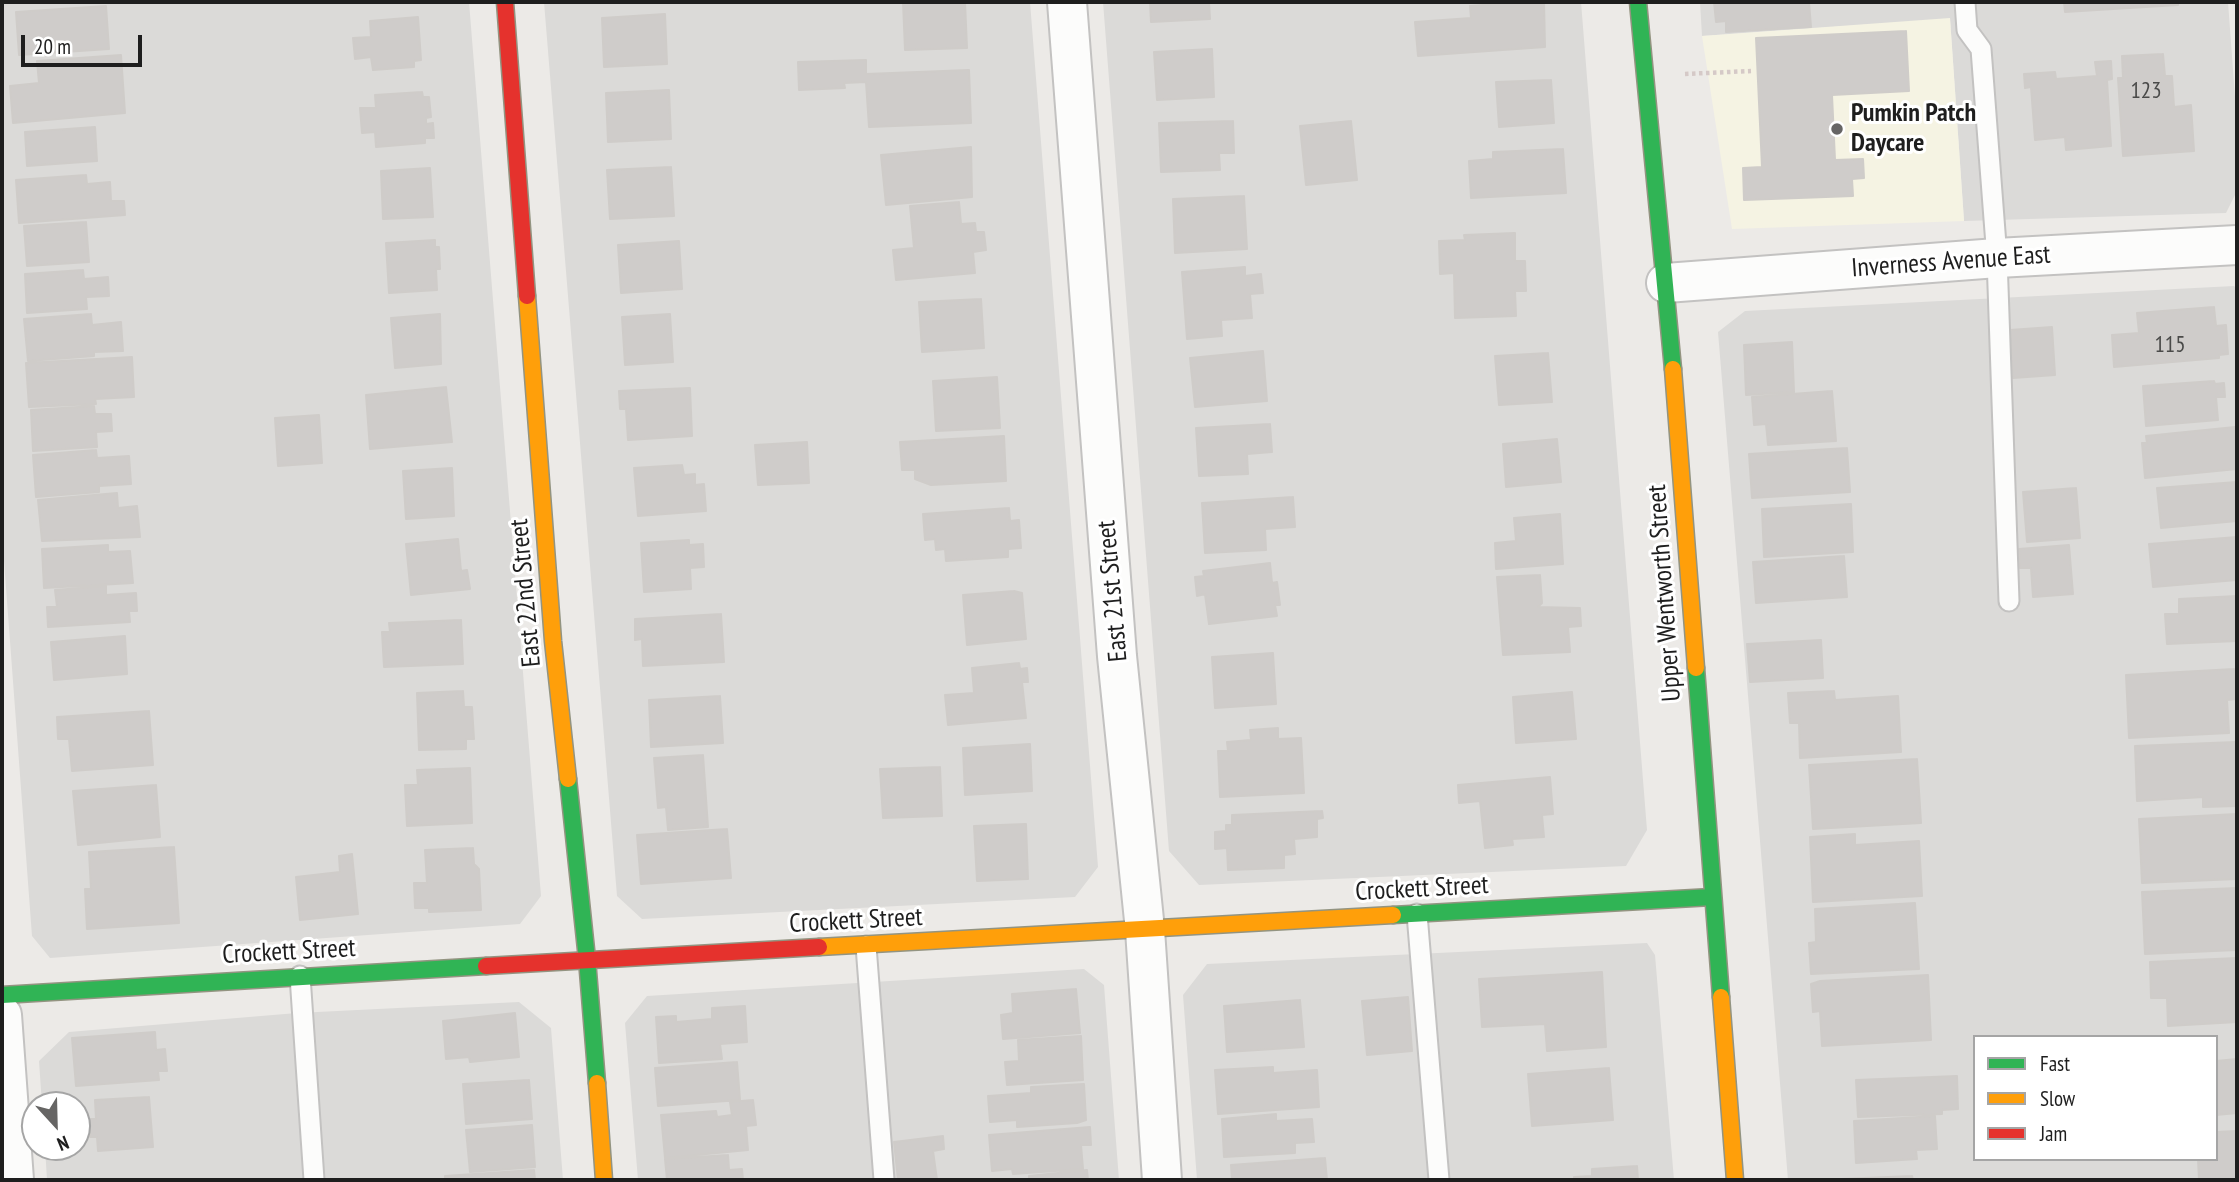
<!DOCTYPE html>
<style>
body{margin:0}
#map{position:relative;width:2239px;height:1182px;overflow:hidden;background:#eceae7;font-family:"PT Sans Narrow",sans-serif}
canvas{display:block}
.frame{position:absolute;inset:0;border:4px solid #1e1e1e;pointer-events:none}
.legend{position:absolute;left:1973px;top:1035px;width:245px;height:126px;box-sizing:border-box;background:#fff;border:2px solid #a5a5a5;margin:0;padding:9px 12px;list-style:none;font-size:21px;color:#1e1e1e}
.legend li{display:flex;align-items:center;gap:14px;height:35px}
.legend b{width:35px;border:2px solid #a5a5a5}
.north{position:absolute;left:21px;top:1091px;width:70px;height:70px;box-sizing:border-box;background:#fff;border:2px solid #a5a5a5;border-radius:50%;rotate:158deg;font-size:19px;font-weight:700;line-height:28px;text-align:center;color:#1e1e1e}
.north::after{content:'';display:block;margin:auto;width:24px;height:32px;background:#666564;clip-path:polygon(50% 0,100% 100%,50% 72%,0 100%)}
.scale{position:absolute;left:21px;top:35px;width:121px;height:32px;box-sizing:border-box;border:4px solid #1e1e1e;border-top:0;padding-left:9px;font-size:21px;line-height:24px;white-space:nowrap;color:#1e1e1e;-webkit-text-stroke:5px #fff;paint-order:stroke}
</style>
<div id="map">
<canvas width="2239" height="1182"></canvas>
<div class="frame"></div>
<ul class="legend">
<li><b style="height:9px;background:#30b455"></b>Fast</li>
<li><b style="height:9px;background:#ff9f0a"></b>Slow</li>
<li><b style="height:9px;background:#e5322d"></b>Jam</li>
</ul>
<div class="north">N</div>
<div class="scale">20 m</div>
</div>
<script>
const context = document.querySelector('canvas').getContext('2d');
context.lineJoin = 'round';
function fillPath(path, color) { context.fillStyle = color; context.fill(path, 'evenodd'); }
const toPath = rows => new Path2D(rows.map(r => 'M' + r).join(''));
function strokePath(path, color, width, dash) { context.strokeStyle = color; context.lineWidth = width; context.lineCap = dash ? 'butt' : 'round'; context.setLineDash(dash || []); context.stroke(path); }
function write(font, color, halo, rows, align = 'center') {
  context.font = font + ' "PT Sans Narrow",sans-serif'; context.lineWidth = 6; context.setLineDash([]); context.textBaseline = 'middle'; context.strokeStyle = halo; context.fillStyle = color; for (const [text, x, y, turn = 0] of rows) {
    context.save(); context.translate(x, y); context.rotate((+turn || 0) * Math.PI / 180); context.textAlign = isNaN(turn) ? turn : align; if (halo) context.strokeText(text, 0, 0); context.fillText(text, 0, 0); context.restore();
  }
}
const residential = toPath([
 [2,2,469,2,541,896,520,924,50,958,32,936,2,534],
 [544,2,1030,2,1098,867,1075,897,642,919,617,896],
 [1103,2,1581,2,1647,830,1626,866,1199,885,1169,851],
 [1700,2,2228,2,2237,124,2237,191,2226,213,1964,221,1950,19,1702,36],
 [2234,286,2237,289,2237,1180,1788,1180,1718,332,1745,311],
 [1975,1037,2216,1037,2216,1159,1975,1159],
 [1647,943,1655,955,1674,1180,1197,1180,1183,995,1207,964],
 [1084,969,1104,985,1119,1180,638,1180,625,1023,647,996],
 [519,1002,551,1028,563,1180,47,1180,45,1147,77,1147,77,1105,42,1105,39,1061,69,1032,297,1013]
]);
const education = toPath([
 [1950,18,1964,221,1732,229,1702,36]
]);
const building = toPath([
 [903,2,965,2,967,48,905,50,903,2],
 [1150,2,1209,2,1210,19,1151,22,1150,2],
 [1520,2,1544,2,1545,47,1418,56,1415,22,1471,18,1470,6,1520,2],
 [1714,2,1809,2,1811,27,1726,32,1726,21,1716,22,1714,2],
 [2064,2,2178,2,2178,5,2065,12,2064,2],
 [106,6,109,49,19,55,16,12,106,6],
 [665,14,667,64,604,67,602,18,665,14],
 [418,17,421,60,414,61,414,67,373,70,371,57,355,59,353,38,371,37,370,21,418,17],
 [1906,31,1909,91,1832,95,1835,160,1863,159,1864,178,1852,179,1853,196,1744,200,1743,168,1762,167,1756,38,1906,31],
 [1212,49,1214,97,1157,100,1154,52,1212,49],
 [2163,54,2165,76,2172,76,2174,107,2191,105,2194,151,2123,156,2118,78,2123,78,2122,56,2163,54],
 [121,55,125,113,13,123,10,86,39,83,37,61,121,55],
 [866,60,866,74,969,70,971,123,869,127,866,82,844,83,845,88,799,90,798,62,866,60],
 [2111,61,2112,79,2107,80,2111,146,2066,150,2065,137,2035,140,2031,87,2025,88,2024,74,2055,72,2056,79,2097,76,2095,62,2111,61],
 [1551,80,1554,123,1499,127,1496,82,1551,80],
 [669,90,671,139,608,142,606,93,669,90],
 [422,92,423,97,429,97,431,117,426,118,426,124,433,123,434,138,425,138,425,143,376,147,375,132,362,133,360,108,376,108,375,95,422,92],
 [1233,121,1234,153,1219,153,1220,170,1161,172,1159,123,1233,121],
 [1351,121,1357,180,1306,185,1300,126,1351,121],
 [95,127,97,161,27,166,25,132,95,127],
 [971,147,972,197,886,205,881,155,971,147],
 [1563,149,1566,193,1471,198,1469,161,1493,159,1493,152,1563,149],
 [671,167,674,216,610,219,607,170,671,167],
 [430,168,433,217,383,219,381,171,430,168],
 [86,175,87,184,110,182,111,201,124,201,125,215,19,223,16,180,86,175],
 [1244,196,1247,249,1175,253,1173,199,1244,196],
 [959,202,961,224,975,223,976,232,984,232,986,250,973,252,975,273,896,280,893,250,914,248,910,206,959,202],
 [86,222,89,262,27,266,24,226,86,222],
 [1515,233,1515,261,1525,261,1526,291,1515,291,1516,316,1455,318,1454,273,1440,274,1439,241,1465,240,1464,235,1515,233],
 [435,240,435,247,439,247,440,269,436,269,437,290,389,293,386,243,435,240],
 [679,241,682,289,621,293,618,245,679,241],
 [1245,267,1245,276,1261,274,1263,293,1250,294,1252,318,1221,320,1222,336,1187,339,1182,272,1245,267],
 [83,270,84,279,108,277,109,296,86,297,87,309,27,313,25,274,83,270],
 [981,299,984,348,922,352,919,302,981,299],
 [2214,307,2216,326,2226,325,2228,354,2219,355,2219,358,2114,367,2112,335,2139,333,2137,313,2214,307],
 [91,314,92,325,121,322,123,351,94,352,94,356,28,361,24,319,91,314],
 [440,314,441,364,395,368,391,318,440,314],
 [670,314,673,362,625,365,622,317,670,314],
 [2052,327,2055,375,2013,378,2010,330,2052,327],
 [1792,342,1794,392,1746,395,1744,345,1792,342],
 [1263,351,1267,401,1195,407,1190,358,1263,351],
 [1548,353,1552,402,1499,405,1495,356,1548,353],
 [132,357,134,397,95,399,96,404,29,407,26,363,132,357],
 [997,377,1000,428,936,431,933,381,997,377],
 [2214,381,2215,384,2224,383,2225,397,2216,397,2218,420,2146,426,2143,386,2214,381],
 [446,387,452,442,370,449,366,395,446,387],
 [690,388,692,436,628,440,626,409,620,409,619,391,690,388],
 [1832,391,1836,441,1768,445,1766,424,1754,425,1752,397,1832,391],
 [94,406,95,414,111,414,112,431,96,432,97,447,33,451,31,410,94,406],
 [319,415,322,463,278,466,275,418,319,415],
 [1270,424,1272,452,1247,454,1248,474,1199,476,1196,428,1270,424],
 [2235,427,2237,469,2145,478,2142,443,2147,443,2146,436,2235,427],
 [1004,436,1006,481,931,485,915,479,915,470,902,470,900,442,1004,436],
 [1557,439,1561,482,1506,487,1503,444,1557,439],
 [807,442,809,483,758,485,755,445,807,442],
 [1847,448,1850,492,1752,498,1749,454,1847,448],
 [96,450,97,458,129,456,131,484,99,486,99,492,36,497,33,455,96,450],
 [682,465,684,475,695,474,695,485,704,484,706,511,638,516,634,468,682,465],
 [452,468,454,516,406,519,403,471,452,468],
 [2237,482,2237,521,2161,528,2157,488,2237,482],
 [2076,488,2080,538,2027,542,2023,492,2076,488],
 [117,493,118,508,137,506,140,537,42,541,38,500,117,493],
 [1293,497,1295,527,1265,529,1266,550,1205,553,1202,503,1293,497],
 [1851,504,1853,552,1764,557,1762,509,1851,504],
 [1009,508,1010,521,1019,520,1021,548,1008,549,1008,557,946,561,945,549,936,550,935,539,925,540,923,514,1009,508],
 [1560,514,1563,564,1496,569,1495,543,1516,541,1514,518,1560,514],
 [2237,537,2237,580,2153,587,2149,544,2237,537],
 [458,539,461,571,467,570,470,589,411,595,406,544,458,539],
 [689,540,689,545,703,544,704,567,690,568,691,589,644,592,641,543,689,540],
 [108,545,108,552,130,551,133,583,44,588,42,549,108,545],
 [2069,545,2073,594,2033,597,2031,568,2020,568,2019,549,2069,545],
 [1844,556,1847,597,1756,603,1753,562,1844,556],
 [1270,563,1272,583,1277,582,1280,605,1275,605,1277,616,1209,624,1205,594,1197,596,1195,577,1204,576,1203,571,1270,563],
 [1540,575,1542,603,1538,607,1580,608,1581,626,1568,627,1570,652,1503,655,1497,577,1540,575],
 [106,586,106,595,136,593,137,611,129,611,130,622,48,627,47,607,57,607,55,590,106,586],
 [1014,591,1022,593,1026,639,967,645,963,595,1014,591],
 [2237,596,2237,641,2167,644,2165,614,2179,614,2179,599,2237,596],
 [721,614,724,662,643,666,642,639,635,640,635,619,721,614],
 [461,620,463,664,384,667,382,632,390,632,389,623,461,620],
 [125,636,127,674,54,680,51,642,125,636],
 [1821,640,1823,678,1750,682,1747,644,1821,640],
 [1273,653,1276,704,1215,708,1212,657,1273,653],
 [1019,663,1020,669,1027,668,1028,682,1022,682,1026,718,948,725,945,695,974,693,972,668,1019,663],
 [2234,669,2236,699,2227,700,2229,733,2129,738,2126,675,2234,669],
 [463,691,464,707,472,707,474,739,466,739,466,749,419,750,417,693,463,691],
 [1834,691,1835,700,1898,696,1901,752,1800,758,1799,723,1790,723,1788,693,1834,691],
 [1572,692,1576,739,1516,743,1513,697,1572,692],
 [720,696,723,743,651,747,649,700,720,696],
 [149,711,153,765,72,771,69,739,58,739,57,717,149,711],
 [1278,728,1278,739,1301,738,1304,793,1220,797,1218,751,1228,751,1227,742,1251,740,1250,730,1278,728],
 [2236,742,2237,806,2203,807,2203,797,2137,801,2135,746,2236,742],
 [1030,744,1032,791,965,795,963,748,1030,744],
 [703,755,708,827,668,830,666,807,658,808,654,758,703,755],
 [1917,759,1921,823,1813,829,1809,765,1917,759],
 [940,767,942,816,883,818,880,769,940,767],
 [470,768,472,823,407,826,405,785,418,785,417,770,470,768],
 [1550,777,1553,814,1542,815,1544,837,1512,839,1513,845,1485,848,1480,801,1459,803,1458,785,1550,777],
 [156,785,160,837,78,845,73,791,156,785],
 [1322,811,1323,818,1317,819,1317,837,1294,839,1295,854,1284,855,1284,868,1228,870,1227,848,1215,849,1215,832,1226,831,1226,825,1232,825,1232,815,1322,811],
 [2237,814,2237,879,2142,883,2139,819,2237,814],
 [1026,824,1028,879,977,881,974,826,1026,824],
 [727,829,731,878,641,884,637,835,727,829],
 [1855,834,1855,845,1919,841,1922,896,1813,902,1810,837,1855,834],
 [174,847,179,923,87,929,85,889,91,889,89,852,174,847],
 [473,848,474,864,479,869,481,910,429,912,429,908,415,908,414,883,427,883,425,850,473,848],
 [352,854,358,914,300,920,296,877,340,872,339,856,352,854],
 [2237,888,2237,950,2145,954,2142,892,2237,888],
 [1915,903,1919,969,1811,974,1809,943,1816,942,1815,909,1915,903],
 [2237,958,2237,1022,2168,1026,2167,998,2151,998,2150,962,2237,958],
 [1602,972,1606,1047,1547,1051,1545,1024,1482,1027,1479,979,1602,972],
 [1928,975,1931,1040,1822,1046,1820,1011,1813,1012,1811,984,1820,981,1928,975],
 [1076,989,1080,1033,1003,1039,1001,1015,1013,1013,1012,994,1076,989],
 [1408,997,1412,1051,1367,1055,1362,1001,1408,997],
 [1300,1000,1304,1047,1227,1052,1224,1006,1300,1000],
 [745,1006,747,1042,720,1044,722,1059,659,1063,656,1017,676,1016,676,1022,712,1019,712,1008,745,1006],
 [515,1013,519,1057,470,1062,469,1057,446,1059,443,1021,515,1013],
 [155,1032,156,1050,165,1049,167,1071,158,1071,159,1080,76,1086,72,1038,155,1032],
 [1081,1036,1083,1080,1007,1085,1005,1062,1019,1061,1018,1040,1081,1036],
 [2237,1059,2237,1113,2216,1115,2216,1061,2237,1059],
 [737,1062,740,1100,658,1106,655,1068,737,1062],
 [1273,1067,1273,1073,1317,1070,1319,1107,1218,1114,1215,1070,1273,1067],
 [1609,1068,1613,1120,1532,1126,1528,1074,1609,1068],
 [1957,1076,1958,1109,1942,1110,1942,1114,1858,1117,1856,1080,1957,1076],
 [529,1080,532,1119,466,1124,463,1084,529,1080],
 [1084,1084,1086,1120,1077,1123,1017,1127,1017,1120,990,1122,988,1096,1031,1093,1031,1087,1084,1084],
 [149,1097,153,1147,98,1151,97,1137,90,1137,89,1119,96,1119,95,1100,149,1097],
 [753,1100,756,1125,746,1126,748,1150,665,1158,661,1115,716,1111,717,1117,732,1115,730,1102,753,1100],
 [1276,1114,1276,1121,1312,1119,1314,1142,1295,1143,1295,1153,1224,1157,1222,1119,1276,1114],
 [1935,1116,1937,1149,1916,1150,1917,1159,1856,1163,1854,1121,1935,1116],
 [532,1125,535,1167,470,1172,466,1130,532,1125],
 [1090,1127,1091,1145,1081,1145,1083,1169,1013,1174,1012,1169,992,1171,989,1135,1090,1127],
 [2237,1131,2237,1180,2199,1180,2198,1159,2216,1159,2216,1132,2237,1131],
 [943,1136,944,1149,933,1151,937,1180,898,1180,894,1142,943,1136],
 [728,1155,729,1170,742,1169,743,1180,667,1180,665,1159,728,1155],
 [1325,1158,1327,1180,1232,1180,1231,1165,1325,1158],
 [1637,1166,1638,1180,1574,1180,1574,1177,1592,1176,1592,1169,1637,1166],
 [534,1170,535,1180,445,1180,445,1176,534,1170],
 [1087,1170,1088,1180,1029,1180,1029,1176,1087,1170],
 [1912,1176,1913,1180,1841,1180,1841,1179,1912,1176]
]);
const path = toPath([
 [1685,74,1751,71]
]);
const lane = toPath([
 [1965,2,1967,30,1981,49,1997,258,2009,601],
 [1417,914,1439,1180],
 [866,946,884,1180],
 [300,976,314,1180]
]);
const street = toPath([
 [1067,2,1117,656,1145,930,1162,1180],
 [1666,283,1997,258,2237,245],
 [2,1015,14,1180]
]);
const fast = toPath([
 [1638,2,1673,369],
 [1696,668,1721,997],
 [568,779,587,959,597,1083],
 [1393,915,1712,897],
 [2,995,486,966]
]);
const slow = toPath([
 [527,296,553,641,568,779],
 [1673,369,1696,668],
 [819,947,1393,915],
 [1721,997,1735,1180],
 [597,1083,604,1180]
]);
const jam = toPath([
 [505,2,527,296],
 [486,966,819,947]
]);
const markers = [
 [1837,129,7,"#666564"]
];
const numberNames = [
 ["123",2146,91],
 ["115",2170,345]
];
const poiNames = [
 ["Pumkin Patch",1851,114],
 ["Daycare",1851,144]
];
const streetNames = [
 ["Inverness Avenue East",1951,262,-4],
 ["East 21st Street",1113,591,-95],
 ["East 22nd Street",526,593,-95],
 ["Upper Wentworth Street",1665,593,-94],
 ["Crockett Street",1422,889,-3],
 ["Crockett Street",856,921,-3],
 ["Crockett Street",289,952,-3]
];
fillPath(residential, '#dbdad8');
fillPath(education, '#f5f3e3');
fillPath(building, '#cfccca');
strokePath(building, '#cfccc9', 2);
strokePath(lane, '#c3c2c1', 23);
strokePath(street, '#c3c2c1', 42);
strokePath(fast, '#939481', 19);
strokePath(slow, '#939481', 19);
strokePath(jam, '#939481', 19);
strokePath(path, '#d5c9c7', 4.5, [3.5, 3.5]);
strokePath(lane, '#fcfcfb', 19);
strokePath(street, '#fcfcfb', 38);
strokePath(fast, '#30b455', 16);
strokePath(slow, '#ff9f0a', 16);
strokePath(jam, '#e5322d', 16);
for (const [x, y, r, color] of markers) { const dot = new Path2D(); dot.arc(x, y, r, 0, 2 * Math.PI); context.fillStyle = color; context.fill(dot); strokePath(dot, '#fff', 2.5); }
write('23px', '#4a4a49', null, numberNames);
write('bold 26px', '#1e1e1e', '#fff', poiNames, 'left');
write('26px', '#1e1e1e', '#fff', streetNames);
</script>
